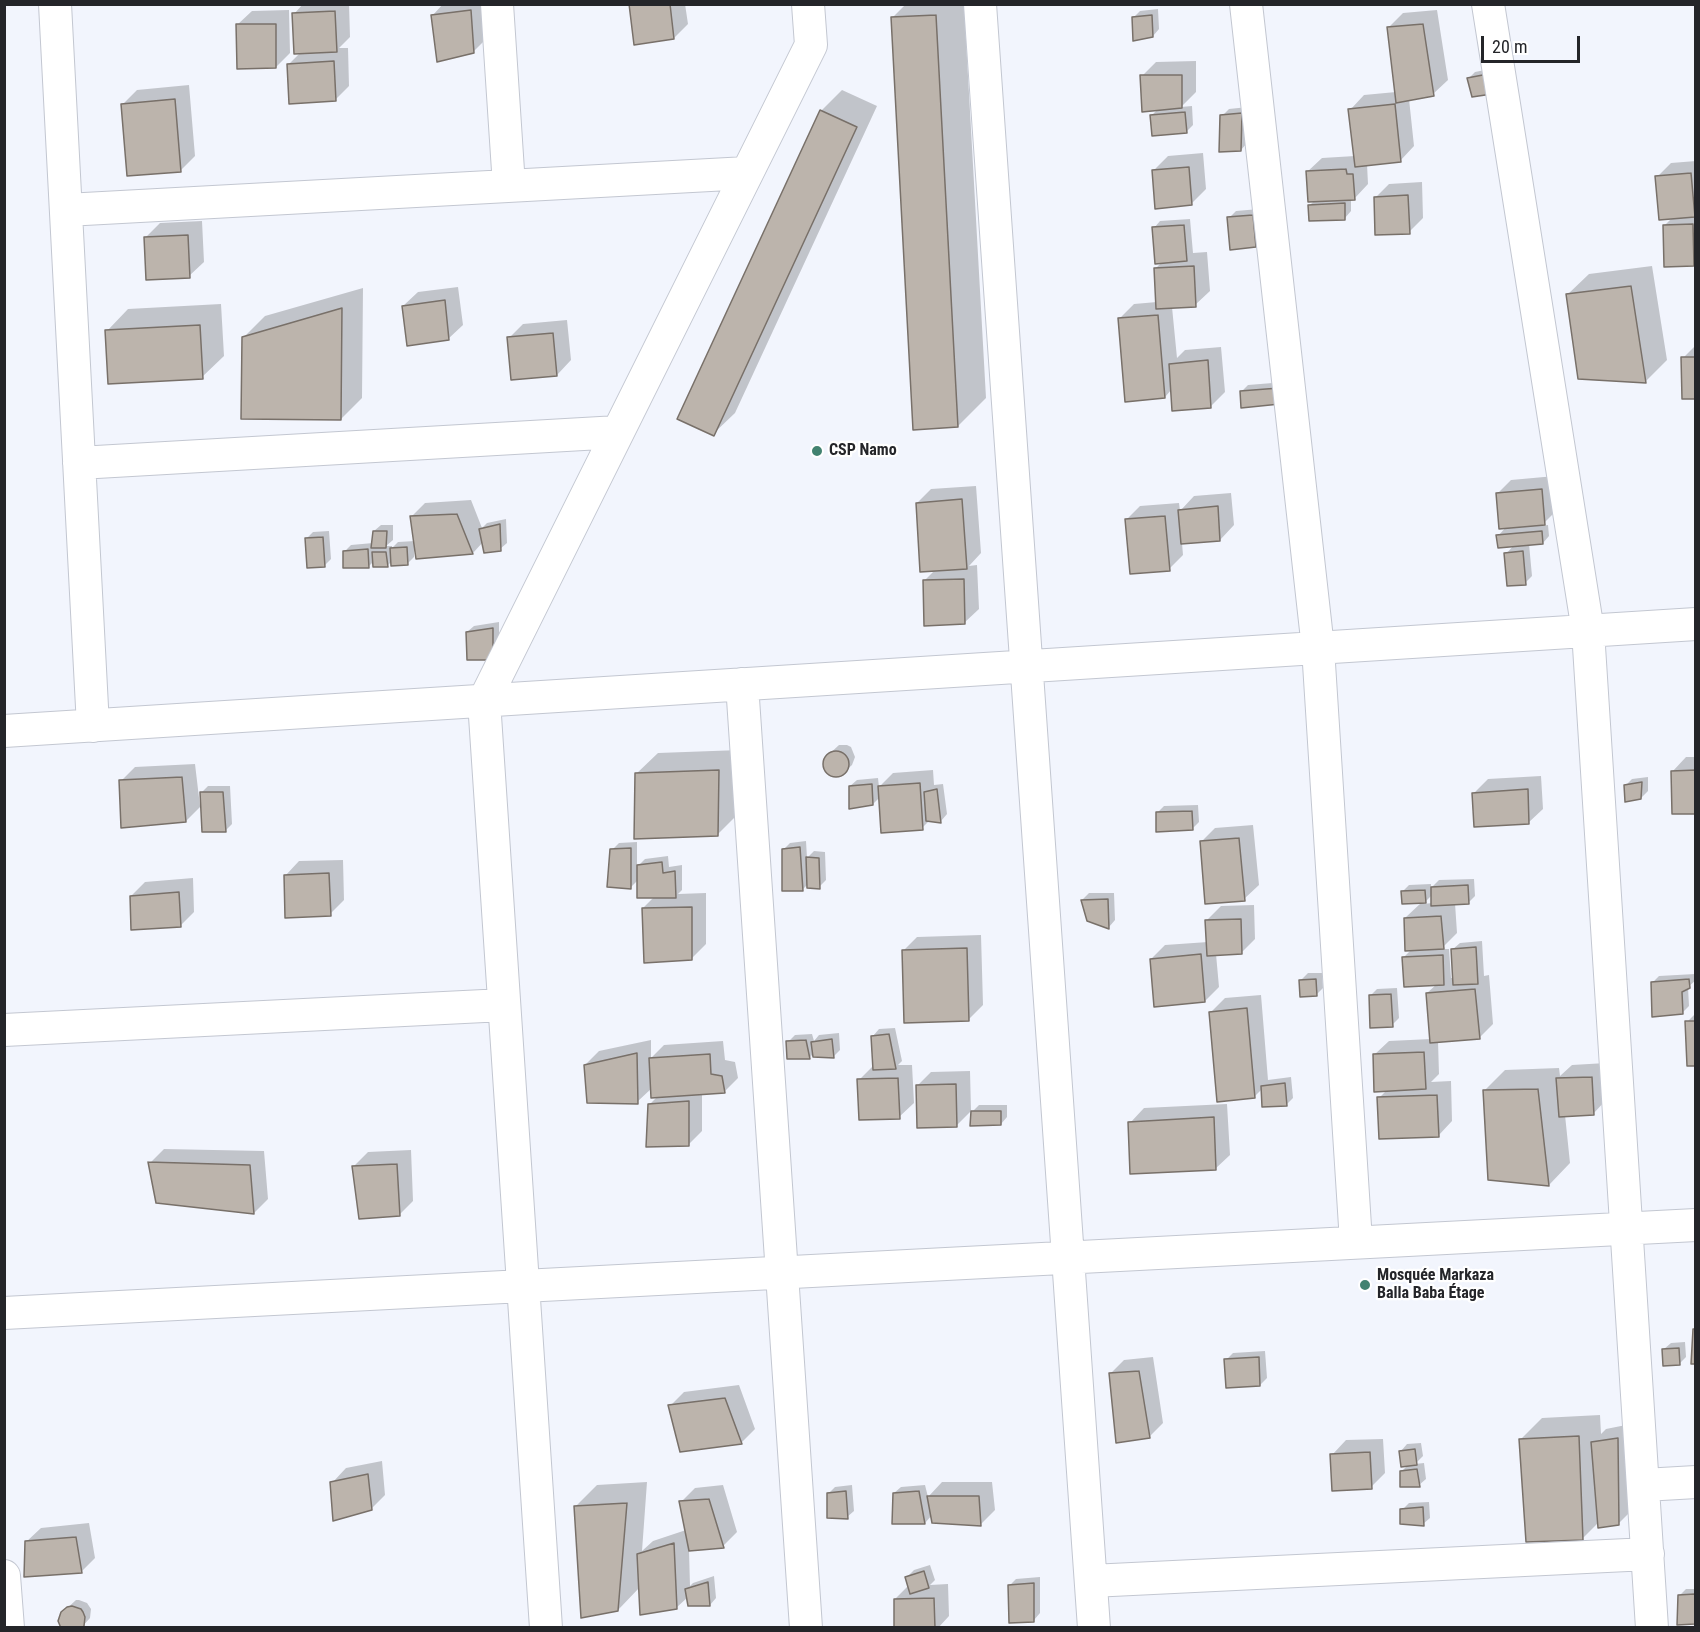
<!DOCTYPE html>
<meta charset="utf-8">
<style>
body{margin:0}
#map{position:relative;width:1700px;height:1632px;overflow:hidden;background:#f2f5fd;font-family:"Roboto Condensed",sans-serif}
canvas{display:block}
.frame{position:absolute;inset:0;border:6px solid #242529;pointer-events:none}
.scale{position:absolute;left:1481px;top:36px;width:99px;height:27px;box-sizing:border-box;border:3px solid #242529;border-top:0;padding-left:8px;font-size:18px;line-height:21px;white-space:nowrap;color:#242529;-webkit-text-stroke:4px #fff;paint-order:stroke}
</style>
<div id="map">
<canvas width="1700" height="1632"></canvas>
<div class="frame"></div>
<div class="scale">20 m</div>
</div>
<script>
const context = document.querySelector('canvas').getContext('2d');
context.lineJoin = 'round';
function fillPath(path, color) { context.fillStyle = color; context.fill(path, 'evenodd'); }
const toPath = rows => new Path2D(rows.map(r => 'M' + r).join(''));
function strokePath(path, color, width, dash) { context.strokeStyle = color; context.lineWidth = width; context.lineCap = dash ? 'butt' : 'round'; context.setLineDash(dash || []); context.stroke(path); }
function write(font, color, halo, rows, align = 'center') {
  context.font = font + ' "Roboto Condensed",sans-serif'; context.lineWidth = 4.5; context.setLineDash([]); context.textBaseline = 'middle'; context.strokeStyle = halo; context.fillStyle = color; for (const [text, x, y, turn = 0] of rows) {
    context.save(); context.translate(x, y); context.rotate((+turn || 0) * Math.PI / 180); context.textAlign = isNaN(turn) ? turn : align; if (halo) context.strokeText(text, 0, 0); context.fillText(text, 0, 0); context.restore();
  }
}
const shadow = toPath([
 [303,4,349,4,350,37,339,48,348,48,349,86,335,100,289,64,301,52,294,14],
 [443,4,485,4,487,38,473,52,432,16],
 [630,4,685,4,688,24,674,38],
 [906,4,964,4,986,398,958,426,892,18],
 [1158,9,1159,29,1153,36,1133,18,1140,11],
 [289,10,290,53,276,67,237,25,252,11],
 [1437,10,1448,80,1433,94,1409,99,1414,146,1400,161,1367,164,1368,184,1354,199,1351,199,1351,211,1345,218,1310,205,1314,201,1307,172,1322,158,1355,156,1350,110,1364,95,1396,92,1389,27,1403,13],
 [1196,61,1196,92,1181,107,1192,106,1193,125,1186,132,1152,115,1158,109,1142,76,1156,62],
 [1495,68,1491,93,1468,79,1475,72],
 [189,85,195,156,181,170,123,104,137,90],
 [842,90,877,106,735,413,713,434,821,111],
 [1248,107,1247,143,1241,150,1222,116,1229,109],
 [1203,153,1206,189,1191,204,1153,171,1168,156],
 [1696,161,1696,263,1694,265,1664,226,1672,218,1657,177,1671,163],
 [1422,182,1423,218,1409,232,1375,198,1389,184],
 [1259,209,1262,239,1255,246,1229,218,1236,211],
 [1190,219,1193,253,1207,252,1210,291,1195,305,1172,307,1177,358,1185,350,1221,347,1225,392,1211,406,1172,389,1165,397,1120,318,1134,304,1157,302,1155,269,1162,262,1154,228,1160,221],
 [202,221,204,262,189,276,146,237,160,223],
 [1652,266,1667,360,1646,381,1567,295,1589,274],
 [458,287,463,325,448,339,403,306,418,292],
 [363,288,362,398,341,419,243,338,265,316],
 [221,304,224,356,202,377,107,331,128,309],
 [567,320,571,360,557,375,509,338,523,324],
 [1696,345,1696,397,1683,358],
 [1285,382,1287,396,1241,392,1248,385],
 [1555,476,1558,509,1541,526,1548,525,1549,536,1543,543,1529,544,1532,576,1525,583,1506,554,1514,545,1498,536,1507,526,1497,494,1511,480],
 [976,486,981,553,969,566,977,565,979,609,964,623,924,581,935,570,917,503,931,489],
 [1231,493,1234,525,1220,540,1182,543,1183,555,1169,569,1126,520,1140,506,1179,503,1180,511,1194,496],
 [471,500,482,528,487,523,506,519,507,543,500,549,483,542,473,553,417,557,416,547,414,548,414,557,407,564,392,561,387,566,374,561,368,567,345,551,351,545,373,543,374,531,381,525,393,525,393,540,386,546,392,546,392,548,398,542,415,541,411,517,425,503],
 [329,531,331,559,324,566,307,538,313,532],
 [499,622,499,652,467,632,474,626],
 [839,745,847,745,851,747,855,757,852,765,844,772,837,776,830,775,825,769,825,758],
 [740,750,739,813,718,834,636,774,658,753],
 [1686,757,1696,757,1696,812,1672,772],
 [195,764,200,806,201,806,186,821,121,781,135,767],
 [933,770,934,785,943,784,947,814,941,821,930,820,922,828,880,797,873,804,850,786,857,780,878,778,879,787,893,773],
 [1541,776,1543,809,1528,823,1474,793,1488,779],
 [1648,777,1648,791,1641,798,1626,785,1632,779],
 [208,786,230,786,232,824,225,831,202,792],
 [1198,805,1199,822,1192,829,1157,813,1164,806],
 [1253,825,1259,885,1244,899,1201,842,1215,828],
 [806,841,807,858,814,851,825,852,826,880,819,887,808,884,802,890,784,849,790,843],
 [637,842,637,867,645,859,668,856,669,867,682,865,682,890,678,894,706,893,706,944,692,958,643,908,655,896,638,880,631,887,612,850,619,843],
 [343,860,344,900,330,914,285,876,299,861],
 [193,878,194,912,180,926,131,896,145,882],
 [1474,879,1475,896,1468,903,1455,903,1457,933,1441,949,1449,949,1451,978,1454,978,1453,949,1460,943,1482,941,1484,976,1489,975,1493,1024,1479,1038,1438,1041,1439,1074,1431,1082,1451,1081,1452,1121,1438,1136,1379,1098,1387,1090,1374,1055,1389,1041,1431,1039,1427,993,1437,984,1404,957,1412,949,1405,918,1422,902,1402,892,1409,885,1431,884,1431,888,1439,880],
 [1433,894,1433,903,1423,904],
 [1089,893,1114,893,1115,920,1109,927,1088,920,1082,900],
 [1254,905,1255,939,1241,953,1216,954,1219,987,1205,1001,1151,959,1165,945,1208,942,1207,920,1221,906],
 [981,935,983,1005,969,1019,903,951,917,937],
 [1308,973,1322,973,1323,988,1316,995,1301,980],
 [1695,974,1696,980,1688,987,1689,1006,1683,1012,1652,983,1659,976],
 [1397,988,1399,1018,1392,1025,1370,996,1377,989],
 [1261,995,1268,1080,1291,1077,1293,1098,1286,1105,1263,1088,1254,1097,1211,1012,1225,998],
 [1696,1013,1696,1065,1687,1022],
 [895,1028,902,1061,898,1065,912,1065,914,1103,899,1117,859,1080,873,1066,873,1036,879,1029],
 [839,1033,840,1050,833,1057,814,1053,809,1058,788,1042,795,1035,812,1034,814,1041,819,1035],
 [651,1040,651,1058,664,1045,723,1041,725,1060,735,1062,738,1078,724,1092,702,1093,702,1131,688,1145,650,1104,658,1096,652,1088,637,1102,585,1065,599,1051],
 [1606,1063,1607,1099,1593,1114,1565,1115,1570,1163,1549,1185,1484,1091,1505,1070,1559,1068,1560,1076,1572,1065],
 [970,1071,971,1111,956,1126,917,1086,931,1072],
 [1227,1104,1230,1155,1215,1169,1130,1123,1144,1108],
 [979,1105,1007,1105,1007,1117,1001,1124,972,1112],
 [164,1149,264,1151,268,1199,254,1213,150,1163],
 [411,1150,413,1201,399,1215,354,1166,368,1152],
 [1685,1342,1686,1357,1680,1363,1664,1349,1671,1343],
 [1265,1351,1267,1378,1260,1385,1226,1360,1233,1353],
 [1153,1357,1163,1423,1149,1437,1110,1374,1124,1360],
 [739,1385,755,1429,741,1443,670,1406,684,1392],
 [1600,1415,1601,1434,1606,1429,1631,1424,1633,1509,1619,1523,1599,1522,1582,1539,1521,1439,1542,1418],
 [1383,1439,1385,1473,1371,1487,1332,1455,1346,1440],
 [1421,1443,1423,1456,1415,1464,1424,1463,1426,1479,1419,1485,1401,1472,1409,1464,1401,1451,1407,1444],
 [382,1461,385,1495,371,1509,332,1483,346,1468],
 [647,1482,642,1551,653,1541,686,1530,681,1502,695,1488,723,1485,737,1532,723,1546,689,1550,690,1586,693,1583,714,1576,716,1598,710,1605,688,1597,676,1608,640,1587,618,1610,575,1507,597,1485],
 [942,1482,992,1482,995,1510,981,1524,932,1515,925,1523,894,1493,901,1487,925,1485,928,1497],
 [852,1485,854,1511,847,1517,828,1494,835,1487],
 [1429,1502,1430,1518,1423,1524,1402,1510,1409,1503],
 [89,1523,95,1558,81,1572,26,1542,41,1528],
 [930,1565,935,1580,930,1585,948,1584,949,1616,938,1628,896,1628,895,1599,909,1585,907,1577,914,1570],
 [1040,1577,1040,1613,1034,1620,1009,1586,1016,1579],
 [1686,1589,1696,1589,1695,1623,1679,1596],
 [76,1600,79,1600,87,1603,91,1609,90,1618,81,1628,62,1613]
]);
const building = toPath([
 [629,4,670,4,674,39,634,45,629,4],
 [471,10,474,53,437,62,431,15,471,10],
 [335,11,337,52,294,54,292,13,335,11],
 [936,15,958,427,913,430,891,17,936,15],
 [1152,15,1153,37,1133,41,1132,17,1152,15],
 [236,24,276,24,276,68,237,69,236,24],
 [1423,24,1434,96,1396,103,1387,27,1423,24],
 [334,61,336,101,289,104,287,64,334,61],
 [1488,74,1492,94,1472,97,1467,78,1488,74],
 [1140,75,1182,75,1182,108,1142,112,1140,75],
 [175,99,181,172,127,176,121,104,175,99],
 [1395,104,1401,162,1355,167,1348,109,1395,104],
 [820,110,857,127,714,436,677,419,820,110],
 [1185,112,1187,133,1152,136,1150,115,1185,112],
 [1242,113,1241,151,1219,152,1220,115,1242,113],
 [1189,167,1192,205,1155,209,1152,170,1189,167],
 [1346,169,1347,174,1353,174,1355,200,1308,202,1306,171,1346,169],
 [1691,173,1695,217,1659,220,1655,176,1691,173],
 [1408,195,1410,234,1375,235,1374,197,1408,195],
 [1345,203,1345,220,1309,221,1308,205,1345,203],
 [1253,215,1256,247,1230,250,1227,217,1253,215],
 [1693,224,1694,266,1664,267,1663,225,1693,224],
 [1184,225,1187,261,1155,264,1152,227,1184,225],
 [188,235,190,278,146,280,144,237,188,235],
 [1194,266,1196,307,1156,309,1154,268,1194,266],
 [1631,286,1646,383,1578,379,1566,294,1631,286],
 [445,300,449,340,407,346,402,306,445,300],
 [342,308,341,420,241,419,242,337,342,308],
 [1158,315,1165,398,1125,402,1118,318,1158,315],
 [200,325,203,379,108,384,105,330,200,325],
 [553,333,557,376,511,380,507,337,553,333],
 [1681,357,1696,357,1696,399,1682,399,1681,357],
 [1208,360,1211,408,1172,411,1169,364,1208,360],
 [1279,388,1280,404,1241,408,1240,391,1279,388],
 [1542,489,1545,525,1499,529,1496,493,1542,489],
 [962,499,967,569,920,572,916,503,962,499],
 [1218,506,1220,541,1181,544,1178,510,1218,506],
 [457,514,473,554,416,559,410,516,457,514],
 [1165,516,1170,571,1130,574,1125,519,1165,516],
 [500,524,501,551,484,553,479,529,500,524],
 [373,531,387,531,386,548,371,548,373,531],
 [1542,531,1543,544,1498,548,1496,535,1542,531],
 [323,537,325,567,307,568,305,538,323,537],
 [407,547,408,565,391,566,390,548,407,547],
 [368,549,369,568,343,568,343,551,368,549],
 [1523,551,1526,585,1507,586,1504,553,1523,551],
 [372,552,386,552,388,567,373,567,372,552],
 [964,579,965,624,924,626,923,580,964,579],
 [493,628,493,660,467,660,466,632,493,628],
 '823 764a13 13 0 1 1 26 0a13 13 0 1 1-26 0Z',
 [719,770,718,836,634,839,635,773,719,770],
 [1696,770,1696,814,1672,814,1671,771,1696,770],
 [182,777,186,822,121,828,119,780,182,777],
 [1642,782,1641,799,1625,802,1624,785,1642,782],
 [920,783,923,830,881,833,878,786,920,783],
 [872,784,873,805,849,809,849,786,872,784],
 [937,789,941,823,926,821,924,792,937,789],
 [1528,789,1529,824,1474,827,1472,793,1528,789],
 [200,792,223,792,226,832,202,832,200,792],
 [1192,811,1193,830,1156,832,1156,812,1192,811],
 [1239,838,1245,901,1205,904,1200,841,1239,838],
 [800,847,803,891,782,891,782,849,800,847],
 [631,848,631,889,607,887,610,849,631,848],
 [806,857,819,858,820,889,807,888,806,857],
 [662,862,663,873,675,871,676,898,637,898,637,865,662,862],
 [329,873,331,916,285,918,284,875,329,873],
 [1468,885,1469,904,1431,906,1431,887,1468,885],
 [1425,890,1426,903,1402,904,1401,891,1425,890],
 [179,892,181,927,131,930,130,896,179,892],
 [1108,899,1109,929,1087,921,1081,900,1108,899],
 [692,907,692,960,644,963,642,908,692,907],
 [1441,916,1444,949,1405,951,1404,918,1441,916],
 [1241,919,1242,954,1207,956,1205,920,1241,919],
 [1476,947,1478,984,1453,985,1451,949,1476,947],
 [967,948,969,1021,904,1023,902,950,967,948],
 [1201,954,1205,1002,1154,1007,1150,959,1201,954],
 [1443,955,1444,985,1404,987,1402,957,1443,955],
 [1316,979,1317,996,1300,997,1299,980,1316,979],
 [1689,979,1690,988,1682,992,1683,1014,1652,1017,1651,982,1689,979],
 [1475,989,1480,1039,1430,1043,1426,993,1475,989],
 [1391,994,1393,1027,1370,1028,1369,995,1391,994],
 [1247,1008,1255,1098,1217,1102,1209,1012,1247,1008],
 [1685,1021,1696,1021,1696,1066,1687,1066,1685,1021],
 [889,1034,896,1069,873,1070,871,1036,889,1034],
 [832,1039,834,1058,813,1057,811,1042,832,1039],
 [806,1040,810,1059,787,1059,786,1041,806,1040],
 [1424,1052,1426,1089,1374,1092,1373,1054,1424,1052],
 [637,1053,638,1104,587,1103,584,1065,637,1053],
 [710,1054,711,1074,722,1076,725,1093,651,1098,649,1058,710,1054],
 [1592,1077,1594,1115,1559,1117,1556,1078,1592,1077],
 [898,1078,900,1119,859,1120,857,1079,898,1078],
 [1285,1083,1287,1106,1262,1107,1261,1086,1285,1083],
 [956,1084,957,1127,917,1128,916,1085,956,1084],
 [1538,1089,1549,1186,1488,1180,1483,1090,1538,1089],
 [1437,1095,1439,1137,1379,1139,1377,1097,1437,1095],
 [689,1101,689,1146,646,1147,648,1104,689,1101],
 [971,1111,1001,1111,1001,1125,970,1126,971,1111],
 [1214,1117,1216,1170,1130,1174,1128,1122,1214,1117],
 [148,1162,250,1165,254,1214,156,1203,148,1162],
 [397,1164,400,1216,359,1219,352,1166,397,1164],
 [1693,1329,1696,1329,1696,1364,1691,1364,1693,1329],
 [1679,1348,1680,1365,1663,1366,1662,1349,1679,1348],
 [1259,1357,1260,1386,1226,1388,1224,1359,1259,1357],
 [1139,1371,1150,1438,1116,1443,1109,1373,1139,1371],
 [725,1398,742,1444,680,1452,668,1405,725,1398],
 [1579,1436,1583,1540,1526,1542,1519,1439,1579,1436],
 [1618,1438,1619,1525,1598,1528,1591,1442,1618,1438],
 [1415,1449,1417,1465,1401,1467,1399,1451,1415,1449],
 [1370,1452,1372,1489,1332,1491,1330,1454,1370,1452],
 [1417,1469,1420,1487,1400,1487,1400,1471,1417,1469],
 [368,1474,372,1510,333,1521,330,1482,368,1474],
 [846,1491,848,1519,827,1518,827,1493,846,1491],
 [919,1491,925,1524,892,1524,893,1493,919,1491],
 [927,1496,979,1496,981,1526,932,1523,927,1496],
 [709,1499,724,1548,689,1551,679,1501,709,1499],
 [627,1503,618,1611,581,1618,574,1506,627,1503],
 [1423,1507,1424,1526,1400,1524,1400,1509,1423,1507],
 [76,1537,82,1573,24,1577,25,1541,76,1537],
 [674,1543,677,1609,640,1615,637,1554,674,1543],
 [924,1571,929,1588,910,1594,905,1577,924,1571],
 [708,1582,710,1606,688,1606,685,1589,708,1582],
 [1034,1583,1034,1622,1009,1623,1008,1585,1034,1583],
 [1695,1594,1695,1624,1677,1625,1678,1595,1695,1594],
 [934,1598,935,1628,894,1628,894,1599,934,1598],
 [72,1606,81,1609,83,1612,85,1617,84,1626,82,1628,61,1628,58,1621,61,1612,67,1607,72,1606]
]);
const street = toPath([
 [55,4,93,726],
 [497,4,509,186],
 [980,4,1094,1628],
 [1246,4,1318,648,1356,1242],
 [1488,4,1588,631,1652,1628],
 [66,210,747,173],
 [79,463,618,432],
 [742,684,806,1628],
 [4,731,1696,624],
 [4,1030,504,1005],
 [4,1313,1696,1225],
 [1644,1485,1696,1482],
 [4,1576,8,1628],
 [1091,1581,1648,1554],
 [546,1628,484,701,811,45,808,4]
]);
const markers = [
 [817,451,6,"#428270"],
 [1365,1285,6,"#428270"]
];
const poiNames = [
 ["CSP Namo",829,451],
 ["Mosquée Markaza",1377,1276],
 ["Balla Baba Étage",1377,1294]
];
fillPath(shadow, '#0003');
fillPath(building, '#bcb4ac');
strokePath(building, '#787069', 1.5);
strokePath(street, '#c3c7d1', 34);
strokePath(street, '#fff', 32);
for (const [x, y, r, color] of markers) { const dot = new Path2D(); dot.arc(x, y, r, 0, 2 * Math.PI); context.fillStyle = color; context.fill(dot); strokePath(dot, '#fff', 2); }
write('bold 16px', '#242529', '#fff', poiNames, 'left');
</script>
